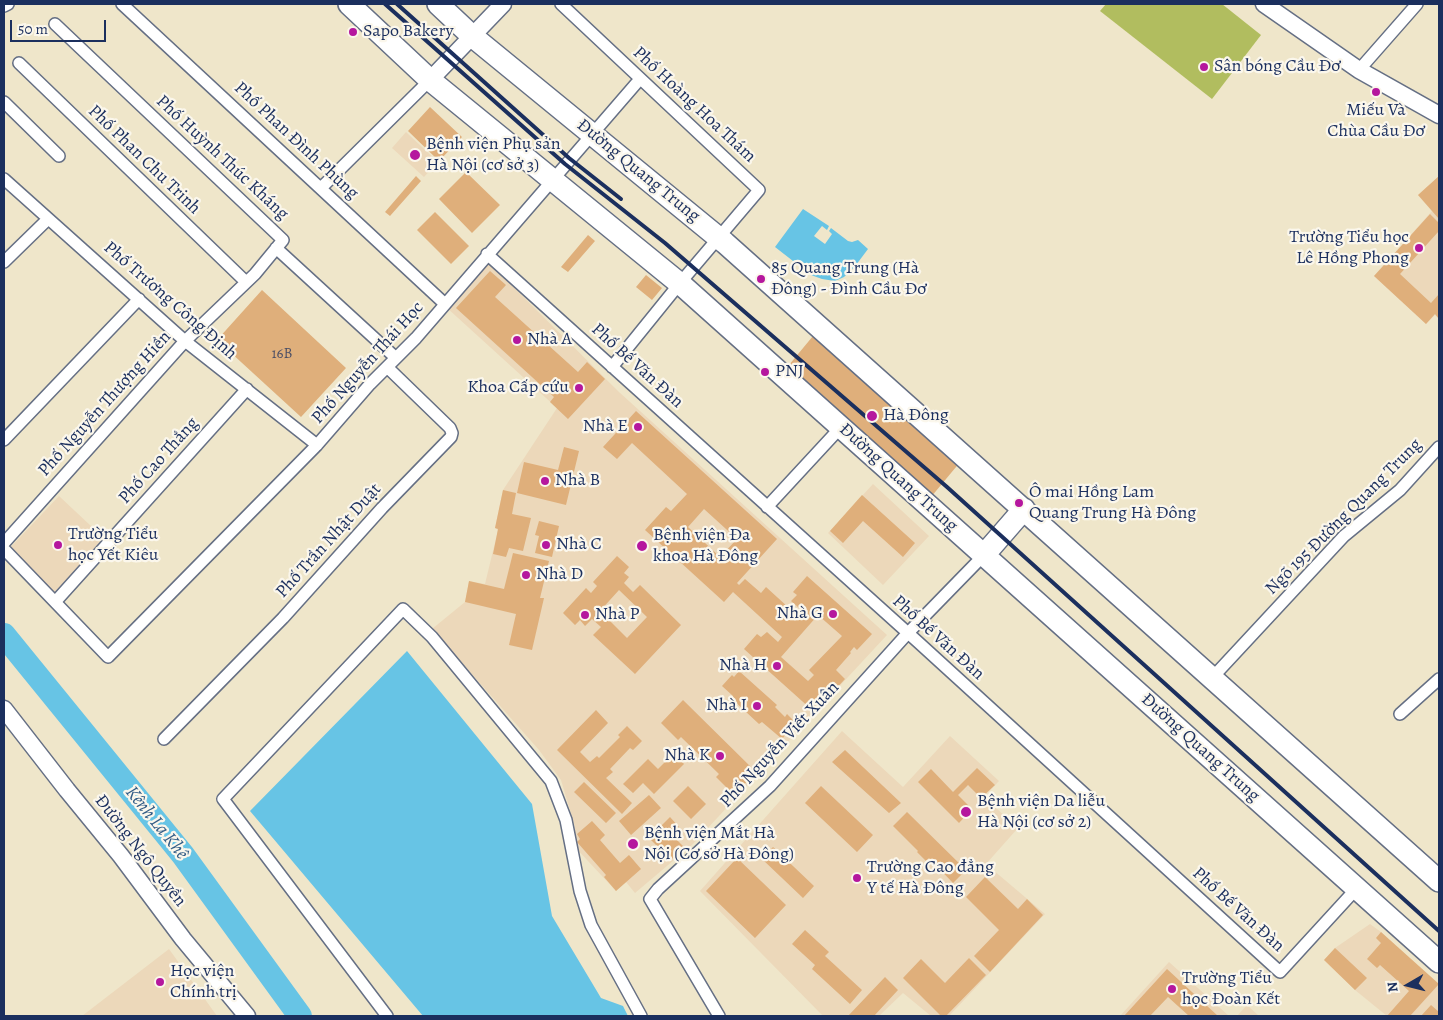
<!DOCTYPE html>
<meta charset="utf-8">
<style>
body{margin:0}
#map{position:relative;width:1443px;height:1020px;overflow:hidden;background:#efe6ca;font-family:Alegreya,serif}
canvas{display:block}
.frame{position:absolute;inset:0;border:5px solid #1b2f5e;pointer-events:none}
.north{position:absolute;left:1383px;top:960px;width:50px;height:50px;-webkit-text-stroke:4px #fbf7ec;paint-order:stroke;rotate:262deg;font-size:14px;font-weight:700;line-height:20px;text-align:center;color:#1b2f5e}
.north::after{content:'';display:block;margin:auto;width:18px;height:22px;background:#1b2f5e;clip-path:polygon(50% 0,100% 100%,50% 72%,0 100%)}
.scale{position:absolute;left:10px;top:20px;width:96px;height:22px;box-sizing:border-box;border:2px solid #1b2f5e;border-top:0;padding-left:6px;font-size:15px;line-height:18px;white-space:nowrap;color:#1b2f5e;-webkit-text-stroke:4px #fbf7ec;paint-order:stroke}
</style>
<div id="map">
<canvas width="1443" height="1020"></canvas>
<div class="frame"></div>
<div class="north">N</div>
<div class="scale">50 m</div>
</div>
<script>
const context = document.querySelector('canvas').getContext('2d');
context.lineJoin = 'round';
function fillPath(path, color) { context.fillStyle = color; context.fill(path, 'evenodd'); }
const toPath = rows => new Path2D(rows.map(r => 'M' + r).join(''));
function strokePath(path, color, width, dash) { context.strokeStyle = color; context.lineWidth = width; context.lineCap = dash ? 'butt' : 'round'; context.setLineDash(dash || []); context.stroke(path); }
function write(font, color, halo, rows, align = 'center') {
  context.font = font + ' Alegreya,serif'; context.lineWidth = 4.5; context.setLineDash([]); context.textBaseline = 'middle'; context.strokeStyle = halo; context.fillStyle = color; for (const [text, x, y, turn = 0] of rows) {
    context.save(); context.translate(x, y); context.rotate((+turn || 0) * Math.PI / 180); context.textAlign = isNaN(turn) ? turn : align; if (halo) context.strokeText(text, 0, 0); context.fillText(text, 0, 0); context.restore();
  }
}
const built = toPath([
 [406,132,438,162,424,177,392,148],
 [1439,176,1439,319,1435,315,1426,324,1374,276,1432,211,1418,195],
 [489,263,619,392,887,635,693,844,635,893,626,882,616,891,573,845,575,827,561,780,539,750,432,629,465,602,469,581,485,584,498,530,495,528,503,490,557,408,446,307],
 [873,484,929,536,883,585,828,533],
 [59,496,107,541,56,595,8,550],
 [842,731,903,787,950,736,999,781,984,797,1018,828,986,864,1045,914,949,1016,931,1016,903,993,879,1016,823,1016,700,891],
 [1370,924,1381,932,1439,985,1439,1016,1387,1016,1355,990,1324,960,1335,948],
 [169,949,217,1016,82,1016],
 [1169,962,1229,1016,1120,1016],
 [1247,1005,1259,1016,1237,1016]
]);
const green = toPath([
 [1106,4,1222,4,1261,35,1212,99,1100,11]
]);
const water = toPath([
 [803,209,829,226,827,230,822,226,814,236,825,244,832,234,829,231,831,228,848,241,852,242,858,240,868,249,856,265,844,277,835,281,822,279,811,275,775,247],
 [407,651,532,804,552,916,601,998,623,1006,628,1016,423,1016,250,811]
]);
const river = toPath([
 [4,635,183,855,300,1016]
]);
const building = toPath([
 [430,107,462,137,439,161,408,131],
 [466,172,500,205,472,233,439,199],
 [416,176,421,181,390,216,385,212],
 [1439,176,1439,219,1418,195],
 [435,212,469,246,451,264,417,230],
 [1430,214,1439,223,1439,231,1400,274,1431,303,1439,294,1439,319,1435,314,1426,324,1374,276],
 [588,235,595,241,568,272,561,267],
 [490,271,506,285,495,297,578,372,587,362,605,379,568,419,550,402,554,397,456,308],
 [646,275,662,288,652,300,636,287],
 [262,290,346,368,301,417,217,340],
 [813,336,961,461,931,497,784,371],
 [636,411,777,539,737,583,739,585,745,579,761,593,766,587,800,618,805,613,791,601,797,595,793,592,807,576,872,634,857,650,854,647,850,652,851,653,836,670,845,679,833,692,831,690,812,710,744,649,757,634,761,637,767,632,778,642,782,637,733,592,724,602,645,530,666,507,671,511,687,494,632,443,617,459,603,447],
 [704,509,737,539,720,557,688,527],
 [818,615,842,636,809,670,814,675,808,681,781,657],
 [564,447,579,451,566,505,517,493,524,462,558,470],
 [503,490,516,493,512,514,531,518,523,551,509,548,506,557,493,554,498,529,495,528],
 [862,495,915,543,903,557,863,521,843,543,830,531],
 [539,521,559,526,552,557,535,553,539,536,535,535],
 [513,553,549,561,540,598,544,598,532,650,509,645,516,614,465,602,469,581,504,589],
 [617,556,629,567,624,573,629,577,624,583,633,592,640,585,681,625,635,674,593,635,601,627,592,619,585,626,580,620,575,625,563,613,586,588,591,593,597,586,593,582],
 [619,590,647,617,627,638,600,611],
 [739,671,777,705,775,707,785,717,787,714,796,723,782,739,762,722,759,724,731,698,733,696,722,686,732,675,734,677],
 [683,700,756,772,734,795,716,777,719,774,681,737,678,740,661,723],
 [596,710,608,723,580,752,590,762,597,756,599,758,620,737,618,735,627,726,642,741,633,750,630,748,610,769,613,772,606,778,632,803,622,814,557,750],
 [845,750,901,803,889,813,832,762],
 [674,753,684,764,654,794,643,783,633,793,623,784,648,759,658,769],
 [977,768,995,785,981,798,968,785,958,795,972,809,959,823,918,782,931,769,953,792],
 [584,782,616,813,606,823,574,792],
 [688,786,706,804,691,819,673,801],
 [821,786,873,835,857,852,805,803],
 [649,795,661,808,631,835,619,821],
 [907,812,966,870,953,883,929,858,926,861,917,852,918,851,893,826],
 [670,817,679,827,671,834,684,847,671,860,649,838],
 [592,821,605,835,600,840,620,863,629,855,641,869,616,891,604,877,606,875,577,842,580,839,577,834],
 [773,847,814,886,803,898,762,859],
 [737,858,786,905,755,938,706,891],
 [985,877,1018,909,1027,899,1043,915,990,972,974,956,999,930,966,897],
 [805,930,829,952,825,956,862,990,850,1004,812,969,815,965,792,944],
 [1381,932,1439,984,1410,1016,1387,1016,1409,991,1380,965,1377,968,1367,959,1381,943,1376,938],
 [1335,948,1367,978,1355,990,1324,960],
 [969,958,986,975,946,1016,941,1016,903,978,921,959,945,983],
 [1167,969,1218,1016,1189,1016,1168,997,1150,1016,1124,1016],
 [885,977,898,990,874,1016,848,1016],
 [1431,1005,1439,1012,1439,1016,1421,1016]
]);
const street = toPath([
 [122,4,445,304],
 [561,4,759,190,680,283,612,367],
 [4,6,8,4],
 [19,63,246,282],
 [1359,70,1417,4],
 [4,102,59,156],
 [4,179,185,341,317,445],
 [321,188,430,80],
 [276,248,396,358],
 [487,254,918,642,1280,972,1357,888],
 [4,262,48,219],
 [4,440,139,299],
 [767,507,841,427],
 [4,543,185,341,255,274,283,240,55,24],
 [4,549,108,657,317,445,370,384,416,338,640,79],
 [56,601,247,389],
 [1212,678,1344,536,1400,490,1439,447],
 [1400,714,1439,679],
 [164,739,283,618,382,508,451,437,452,433,450,428,387,367],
 [387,1016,223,799,403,609,432,637,551,781,566,820,580,891,591,925,641,1016],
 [719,1016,650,899,658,889,770,786,907,634,984,555]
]);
const secondary = toPath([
 [1264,4,1359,70,1439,115],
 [430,80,503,4],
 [4,709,67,790,121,856,183,939,247,1016]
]);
const highway = toPath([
 [349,4,430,80,684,287,1439,962],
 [438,4,472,36,725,243,1439,881],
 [984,555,1024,509]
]);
const rail = toPath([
 [385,4,565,164,665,243,947,487,1439,931],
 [397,4,569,158,621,199]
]);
const markers = [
 [353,32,5,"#b5179e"],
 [1204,67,5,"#b5179e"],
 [1376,92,5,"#b5179e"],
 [415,155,6,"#b5179e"],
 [1419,248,5,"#b5179e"],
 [761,279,5,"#b5179e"],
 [517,340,5,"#b5179e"],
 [765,372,5,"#b5179e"],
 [579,388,5,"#b5179e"],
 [872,416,6,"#b5179e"],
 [638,427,5,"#b5179e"],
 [545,481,5,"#b5179e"],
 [1019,503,5,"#b5179e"],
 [58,545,5,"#b5179e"],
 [546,545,5,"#b5179e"],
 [642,546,6,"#b5179e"],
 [526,575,5,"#b5179e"],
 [833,614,5,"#b5179e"],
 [585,615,5,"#b5179e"],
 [777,666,5,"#b5179e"],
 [757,706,5,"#b5179e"],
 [720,756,5,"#b5179e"],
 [966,812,6,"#b5179e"],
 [633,844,6,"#b5179e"],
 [857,878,5,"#b5179e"],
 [160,982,5,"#b5179e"],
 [1172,989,5,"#b5179e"]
];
const numberNames = [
 ["16B",282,354]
];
const poiNames = [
 ["Sapo Bakery",363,32],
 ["Sân bóng Cầu Đơ",1214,67],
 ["Miếu Và",1376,111,"center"],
 ["Chùa Cầu Đơ",1376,132,"center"],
 ["Bệnh viện Phụ sản",426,145],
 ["Hà Nội (cơ sở 3)",426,166],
 ["Trường Tiểu học",1409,238,"right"],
 ["Lê Hồng Phong",1409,259,"right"],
 ["85 Quang Trung (Hà",771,269],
 ["Đông) - Đình Cầu Đơ",771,290],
 ["Nhà A",527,340],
 ["PNJ",775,372],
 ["Khoa Cấp cứu",569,388,"right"],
 ["Hà Đông",883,416],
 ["Nhà E",628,427,"right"],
 ["Nhà B",555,481],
 ["Ô mai Hồng Lam",1029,493],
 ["Quang Trung Hà Đông",1029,514],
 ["Trường Tiểu",68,535],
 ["học Yết Kiêu",68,556],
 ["Bệnh viện Đa",653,536],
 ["khoa Hà Đông",653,557],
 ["Nhà C",556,545],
 ["Nhà D",536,575],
 ["Nhà G",823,614,"right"],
 ["Nhà P",595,615],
 ["Nhà H",767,666,"right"],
 ["Nhà I",747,706,"right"],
 ["Nhà K",710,756,"right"],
 ["Bệnh viện Da liễu",977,802],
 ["Hà Nội (cơ sở 2)",977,823],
 ["Bệnh viện Mắt Hà",644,834],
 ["Nội (Cơ sở Hà Đông)",644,855],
 ["Trường Cao đẳng",867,868],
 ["Y tế Hà Đông",867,889],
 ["Học viện",170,972],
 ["Chính trị",170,993],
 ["Trường Tiểu",1182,979],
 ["học Đoàn Kết",1182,1000]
];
const streetNames = [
 ["Phố Hoàng Hoa Thám",694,105,43],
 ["Phố Phan Đình Phùng",296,141,43],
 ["Phố Huỳnh Thúc Kháng",222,158,43],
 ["Phố Phan Chu Trinh",144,160,44],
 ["Đường Quang Trung",638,171,39],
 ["Phố Trương Công Định",170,301,41],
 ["Phố Nguyễn Thái Học",368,363,-48],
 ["Phố Bế Văn Đàn",637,366,42],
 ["Phố Nguyễn Thượng Hiền",105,404,-48],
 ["Phố Cao Thắng",159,461,-48],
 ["Đường Quang Trung",898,478,42],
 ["Ngõ 195 Đường Quang Trung",1344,517,-45],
 ["Phố Trần Nhật Duật",329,541,-48],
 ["Phố Bế Văn Đàn",938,638,42],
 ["Phố Nguyễn Viết Xuân",780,745,-47],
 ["Đường Quang Trung",1200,748,42],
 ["Đường Ngô Quyền",140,851,52],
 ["Phố Bế Văn Đàn",1238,910,42]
];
const waterNames = [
 ["Kênh La Khê",156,823,51]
];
fillPath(built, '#ecd8ba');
fillPath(green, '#b1bd5f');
fillPath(water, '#67c4e5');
strokePath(river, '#67c4e5', 24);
fillPath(building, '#dfaf7b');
strokePath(street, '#656f84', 14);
strokePath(secondary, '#656f84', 19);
strokePath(highway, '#656f84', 24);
strokePath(street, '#fff', 11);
strokePath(secondary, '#fff', 16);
strokePath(highway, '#fff', 21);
strokePath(rail, '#1b2f5e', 4);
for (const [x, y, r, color] of markers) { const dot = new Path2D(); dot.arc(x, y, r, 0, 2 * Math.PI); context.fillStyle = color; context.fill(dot); strokePath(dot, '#fbf7ec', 2); }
write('15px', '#4c4f65', null, numberNames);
write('18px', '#1b2f5e', '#fbf7ec', poiNames, 'left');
write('18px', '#1b2f5e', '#fbf7ec', streetNames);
write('italic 19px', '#325c86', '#fbf7ec', waterNames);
</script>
